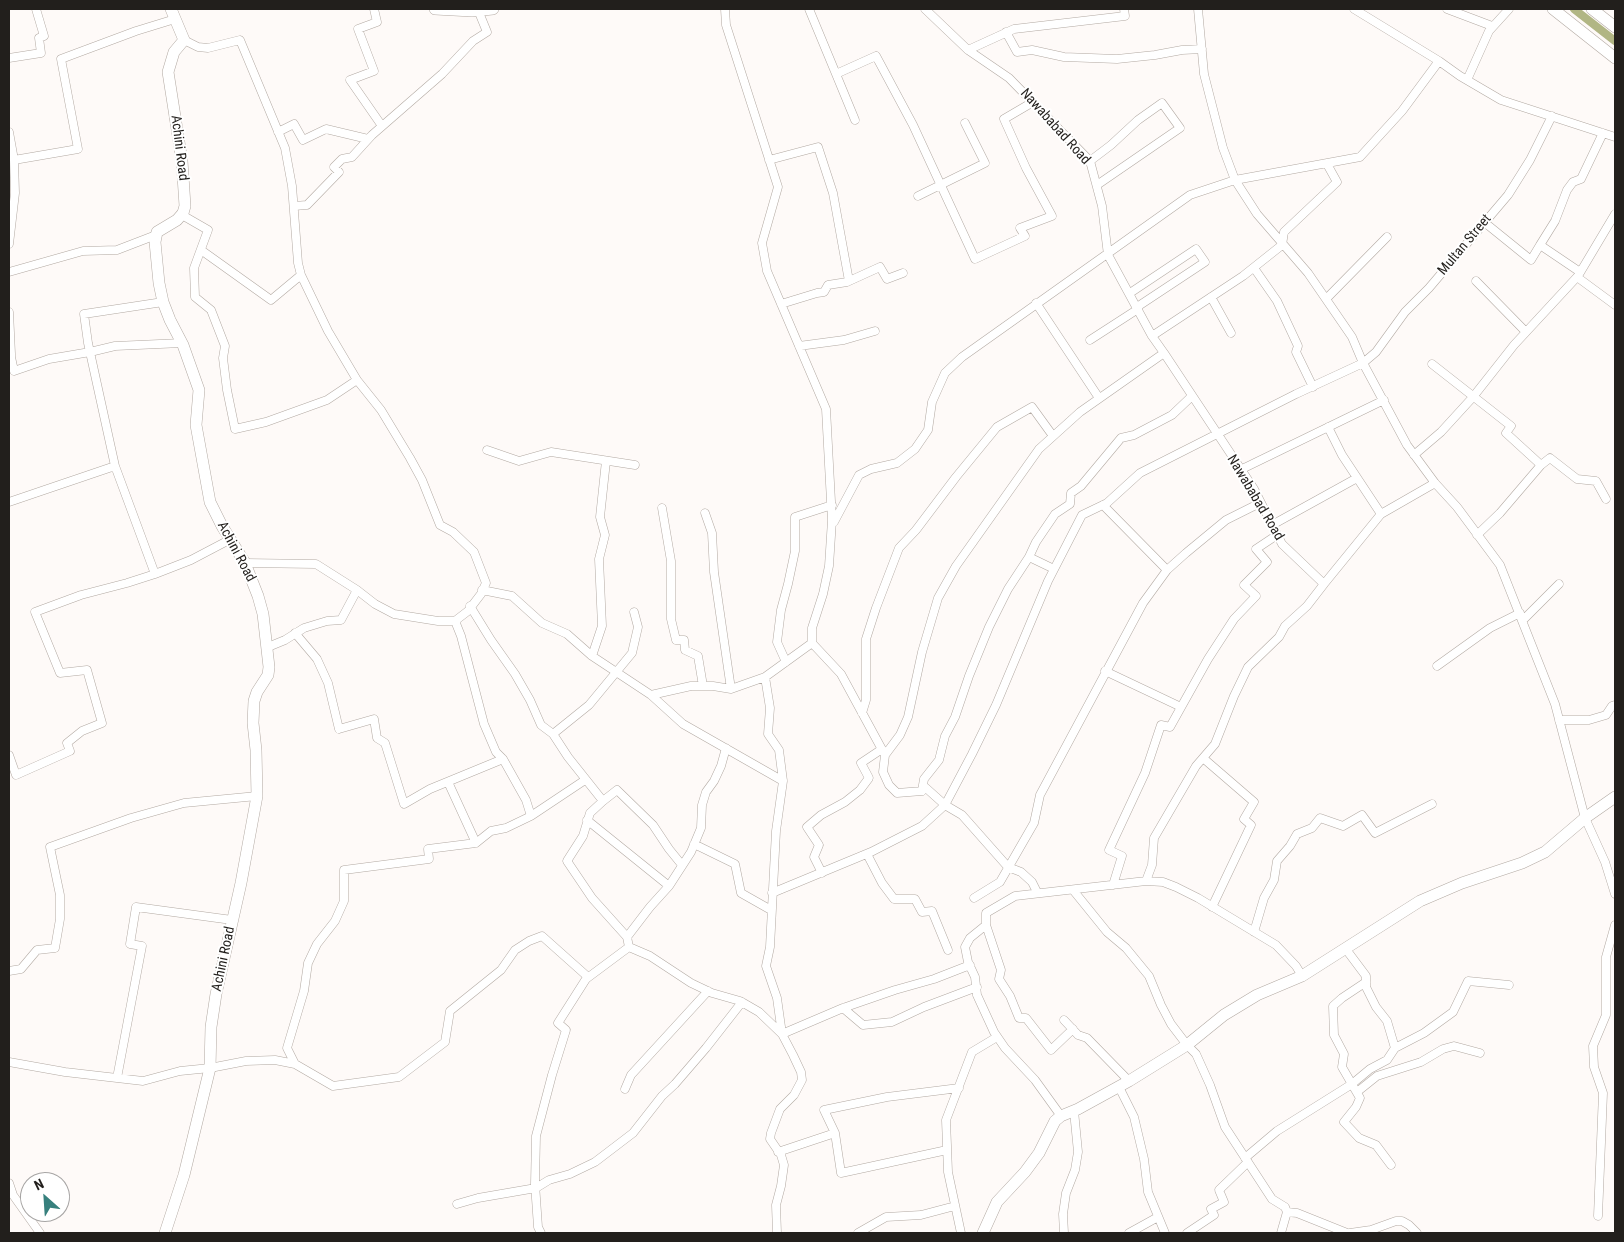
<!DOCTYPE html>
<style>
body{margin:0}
#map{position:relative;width:1624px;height:1242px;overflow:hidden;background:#fefaf8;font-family:"Roboto Condensed",sans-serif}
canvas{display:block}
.frame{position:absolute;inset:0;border:10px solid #221f1c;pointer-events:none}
.north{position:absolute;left:20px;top:1172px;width:50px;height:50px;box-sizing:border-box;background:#fff;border:1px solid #a7a5a4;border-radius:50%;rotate:334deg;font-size:14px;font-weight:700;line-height:20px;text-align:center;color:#221f1c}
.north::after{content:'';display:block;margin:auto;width:18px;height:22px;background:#37807d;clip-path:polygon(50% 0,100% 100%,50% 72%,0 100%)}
</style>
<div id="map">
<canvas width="1624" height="1242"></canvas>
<div class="frame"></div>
<div class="north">N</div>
</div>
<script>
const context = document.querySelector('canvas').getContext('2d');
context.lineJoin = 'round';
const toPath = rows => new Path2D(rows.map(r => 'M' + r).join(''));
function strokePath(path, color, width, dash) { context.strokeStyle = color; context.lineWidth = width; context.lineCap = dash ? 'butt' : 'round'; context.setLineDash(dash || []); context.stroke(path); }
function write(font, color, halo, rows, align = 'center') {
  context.font = font + ' "Roboto Condensed",sans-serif'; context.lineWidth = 4; context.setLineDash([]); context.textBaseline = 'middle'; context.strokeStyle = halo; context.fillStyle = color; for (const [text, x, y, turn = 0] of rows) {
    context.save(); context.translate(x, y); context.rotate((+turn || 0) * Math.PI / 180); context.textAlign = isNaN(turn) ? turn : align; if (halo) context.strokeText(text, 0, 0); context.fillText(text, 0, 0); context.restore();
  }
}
const canal = toPath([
 [1574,9,1615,41]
]);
const street = toPath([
 [374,9,377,22,358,29,374,71,350,80,382,126],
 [725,9,726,25,778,187,762,243,767,271,826,409,832,520,829,566,823,594,812,628,812,643,841,674,885,755],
 [809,9,836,74,876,56,913,125,975,259,1025,236,1020,228,1052,216,1026,168,1004,119,1033,102],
 [925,9,968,50,1009,78,1090,161,1102,206,1108,255,1152,336,1164,353,1080,412,1039,449,956,566,938,598,922,652,908,717,900,735,885,755,883,772,889,785,897,793,922,791,926,788,945,805,962,815,1008,867,1021,872,1032,882,1037,892],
 [1354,9,1439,61,1460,76,1501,100,1615,137],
 [1447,9,1492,26],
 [1006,32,1017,52,1032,50,1064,57,1117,59,1155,55,1182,50,1202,49],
 [184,40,198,47,208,48,240,40,285,148,292,186,298,263,301,275,328,331,357,380,381,410,410,458,422,480,440,525,453,532,474,552,486,583,481,594,468,611,455,621,438,621,394,614,375,604,357,590,316,564,245,563],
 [968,50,1014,29,1125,16,1124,9],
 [9,58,41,53,39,38,44,36,36,9],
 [1439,61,1402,111,1360,157,1235,180,1257,214,1308,273,1352,337,1363,363,1407,445,1435,483,1457,507,1500,565,1555,704,1585,818,1605,862,1615,894],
 [836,74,855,120],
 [1467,80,1489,31,1509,9],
 [9,132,14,160,15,193,9,244],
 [278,132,294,124,303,140,326,129,368,139],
 [14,160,78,149,61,59,136,31,175,19],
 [769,160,818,147,833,193,849,281],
 [1090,161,1111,145,1138,120,1162,103,1180,128,1097,185],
 [918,196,985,163,965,123],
 [294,206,307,205,339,172,334,167,342,159,352,157,372,135,442,74,473,41,487,32,478,10],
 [182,215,208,230,194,268,195,297,211,310,225,346,223,358,227,390,235,429,266,422,327,400,357,380],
 [1484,222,1531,260,1540,245],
 [201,250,271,300,301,275],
 [1254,268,1277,301,1298,346,1296,352,1313,387],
 [9,272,83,251,117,250,156,235],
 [1580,272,1540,245,1555,221,1567,190,1573,182,1581,179,1603,133],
 [1578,276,1615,214],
 [1476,281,1526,332],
 [1130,293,1196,249,1205,262,1137,307],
 [1211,297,1231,333],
 [1326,299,1387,237],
 [1036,303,1099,398],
 [781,304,817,293,824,292,828,285,847,282,880,267,887,279,903,273],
 [9,312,11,354,11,357,9,358],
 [1152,336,1243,276,1282,245,1284,232,1337,182,1327,164],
 [1090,340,1138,309],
 [799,346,844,340,875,331],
 [1164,353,1254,489,1282,544,1324,584],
 [11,357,14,371,49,359,90,352,115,346,182,343],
 [1432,364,1511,426,1506,433,1541,465],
 [1328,427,1342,455,1381,514],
 [487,450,519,461,551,452,635,465],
 [1414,455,1441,432,1473,397,1514,345,1577,277,1615,305],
 [115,466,88,343,84,314,163,302],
 [1240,470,1384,400],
 [9,502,115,466,155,574,127,583,81,595,35,612,60,673,87,670,102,723,82,731,67,743,70,751,16,775,9,755],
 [1103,505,1167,570],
 [662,508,671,561,671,619,676,640,684,640,685,650,698,656,703,686],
 [705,513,712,533,714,572,731,689],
 [834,522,859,475,871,469,897,463,915,449,928,430,932,402,945,373,962,357,1190,195,1235,180,1223,148,1204,74,1198,9],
 [1272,525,1357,478],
 [1477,535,1500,513,1541,465,1550,458,1577,479,1596,481,1606,499],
 [1029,557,1036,542,1055,514,1070,504,1071,493,1081,486,1121,438,1134,435,1172,415,1192,396],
 [155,574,191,560,231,539],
 [482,590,512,596,542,623,567,634,592,656,651,695,691,686,713,686,731,689,765,677,812,643],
 [470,606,491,640,515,674,530,700,541,725,553,734,568,757,603,801,590,813,583,836,567,861,592,898,627,937,629,947,650,956,691,983,712,993,740,1001,759,1012,782,1034,793,1055,801,1072,802,1080,794,1095,780,1109,771,1133,770,1139,781,1155,784,1165,781,1186,776,1205,777,1233],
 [1523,620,1559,584],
 [455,621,461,636,484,724,496,752,503,759,526,800,531,816],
 [295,633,317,659,328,683,339,729,374,719,377,738,385,743,404,804,430,789,503,759],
 [268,647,285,640,304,628,327,621,341,620,357,590],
 [592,656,602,626,599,559,605,535,600,517,606,461],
 [786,662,777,642,781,610,788,584,795,551,795,517,832,505],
 [1437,666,1490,628,1520,613],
 [1105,671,1181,707],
 [765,677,770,708,768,734,779,750,783,781,776,831,770,947,766,966,777,998,782,1034,843,1008,895,990,934,979,970,965],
 [651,695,683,724,783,781],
 [862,713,866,700,866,639,876,608,899,548,916,530,956,477,997,427,1032,407,1053,436],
 [1559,720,1589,720,1606,715,1612,706,1615,705],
 [553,734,589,705,632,653,638,627,634,612],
 [1203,758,1254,802,1244,819,1251,825,1212,907],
 [448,782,476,843],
 [922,791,924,779,939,760,945,736,955,717,969,676,989,627,1008,589,1029,557,1054,569],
 [603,801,617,790,653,825,669,849,682,865],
 [587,820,669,886],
 [694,844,735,864,741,893,771,910],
 [867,854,882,883,894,899,915,899,922,912,932,911,948,950],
 [822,873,814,857,819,845,807,827,821,815,845,802,860,790,869,778,861,763,882,749],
 [1146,881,1152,865,1154,838,1196,766,1215,744,1234,696,1248,667,1279,637,1285,626,1307,606,1324,584,1381,514,1435,483],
 [1113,885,1122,856,1109,850,1145,773,1161,725,1170,727,1208,659,1234,619,1256,596,1244,585,1267,562,1256,549,1277,535],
 [1073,890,1107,932,1126,948,1149,976,1161,1005,1171,1024,1187,1045,1196,1054,1210,1085,1225,1127,1272,1199,1285,1207,1287,1212,1297,1213,1347,1233],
 [772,893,871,852,922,826,945,805,972,754,996,705,1048,581,1082,515,1107,503,1140,473,1296,394,1363,363,1376,352,1405,312,1429,288,1508,195,1530,160,1552,116],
 [974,898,1000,882,1034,823,1040,795,1143,603,1167,570,1186,553,1226,520,1260,503],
 [986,925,1001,970,999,979,1010,996,1019,1018,1026,1018,1051,1050,1073,1029],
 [1254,932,1264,898,1274,880,1277,861,1290,846,1297,834,1312,828,1320,818,1343,826,1362,815,1375,833,1432,804],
 [627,937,650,907,669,886,691,852,701,828,702,805,706,792,714,781,721,766,726,748],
 [1345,948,1366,976,1366,987,1376,1007,1387,1021,1395,1048,1424,1033,1453,1012,1468,981,1509,985],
 [9,971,21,969,37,950,55,948,60,919,60,895,50,847,131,818,184,803,257,796],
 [1366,982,1342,998,1333,1006,1334,1035,1344,1054,1342,1067,1360,1098,1356,1107,1344,1122,1359,1138,1376,1145,1391,1165],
 [843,1008,863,1025,892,1022,924,1007,977,987],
 [1064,1020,1078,1035,1087,1038,1129,1081],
 [9,1062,65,1072,143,1081,180,1071,210,1068,246,1061,275,1060,295,1064,333,1086,399,1077,445,1042,450,1011,501,970,515,950,529,941,542,936,588,977],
 [295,1064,287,1048,304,991,308,963,317,944,335,921,344,901,344,870,429,859,428,849,476,843,491,831,506,828,531,816,585,780],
 [117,1078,142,946,130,944,136,907,232,920],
 [1119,1087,1134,1117,1144,1159,1148,1192,1165,1233],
 [625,1089,631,1075,708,991],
 [1357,1092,1377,1076,1421,1062,1443,1049,1454,1046,1480,1053],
 [1061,1116,1035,1080,1005,1048,994,1032,977,995,975,977,968,962,965,947,970,938,986,925,986,913,1015,896,1146,881,1163,882,1176,887,1198,898,1276,945,1296,966,1302,976],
 [835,1133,841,1173,947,1150],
 [778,1152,835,1133,824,1110,887,1097,959,1088],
 [1245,1158,1277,1131,1352,1084,1370,1069,1387,1060,1395,1048],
 [9,1183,13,1195,40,1233],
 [457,1204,478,1198,536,1188,549,1180,570,1174,595,1162,633,1133,662,1096,675,1084,706,1048,742,1002],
 [1598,1216,1603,1093,1594,1067,1593,1046,1606,1015,1606,957,1615,925],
 [541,1233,538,1227,535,1184,536,1136,552,1075,566,1030,558,1023,586,979,629,947],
 [858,1233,886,1217,921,1215,955,1206],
 [961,1233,948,1172,946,1120,972,1052,997,1037],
 [1064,1233,1063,1214,1066,1193,1075,1170,1078,1152,1074,1111],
 [1129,1233,1158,1217],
 [1187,1233,1214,1215,1211,1209,1224,1202,1219,1190,1248,1162],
 [1281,1233,1287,1212],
 [1350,1233,1371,1230,1396,1221,1402,1221,1409,1225,1417,1233]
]);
const secondary = toPath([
 [435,9,472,11,493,9],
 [1553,9,1615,58],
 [1592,9,1615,27],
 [165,1233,184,1175,210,1068,211,1027,216,994,241,883,257,796,256,750,253,723,254,701,257,692,268,675,269,667,263,614,258,596,245,563,222,526,210,502,196,425,199,390,183,345,170,320,163,302,159,283,155,242,157,232,177,220,183,213,185,206,182,161,168,72,174,52,184,40,171,9],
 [983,1233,997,1202,1025,1172,1039,1153,1055,1121,1061,1116,1078,1109,1129,1081,1187,1045,1224,1015,1257,995,1302,976,1420,901,1462,883,1522,863,1545,852,1585,818,1615,797]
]);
const streetNames = [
 ["Nawababad Road",1055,127,48],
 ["Achini Road",179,148,83],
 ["Multan Street",1465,245,-50],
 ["Nawababad Road",1255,498,59],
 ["Achini Road",236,552,62],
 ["Achini Road",224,959,-78]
];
strokePath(canal, '#b1b684', 8);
strokePath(street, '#b2a9a2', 9);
strokePath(secondary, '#b2a9a2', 12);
strokePath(street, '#fff', 8);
strokePath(secondary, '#fff', 11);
write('14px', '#221f1c', '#fff', streetNames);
</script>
